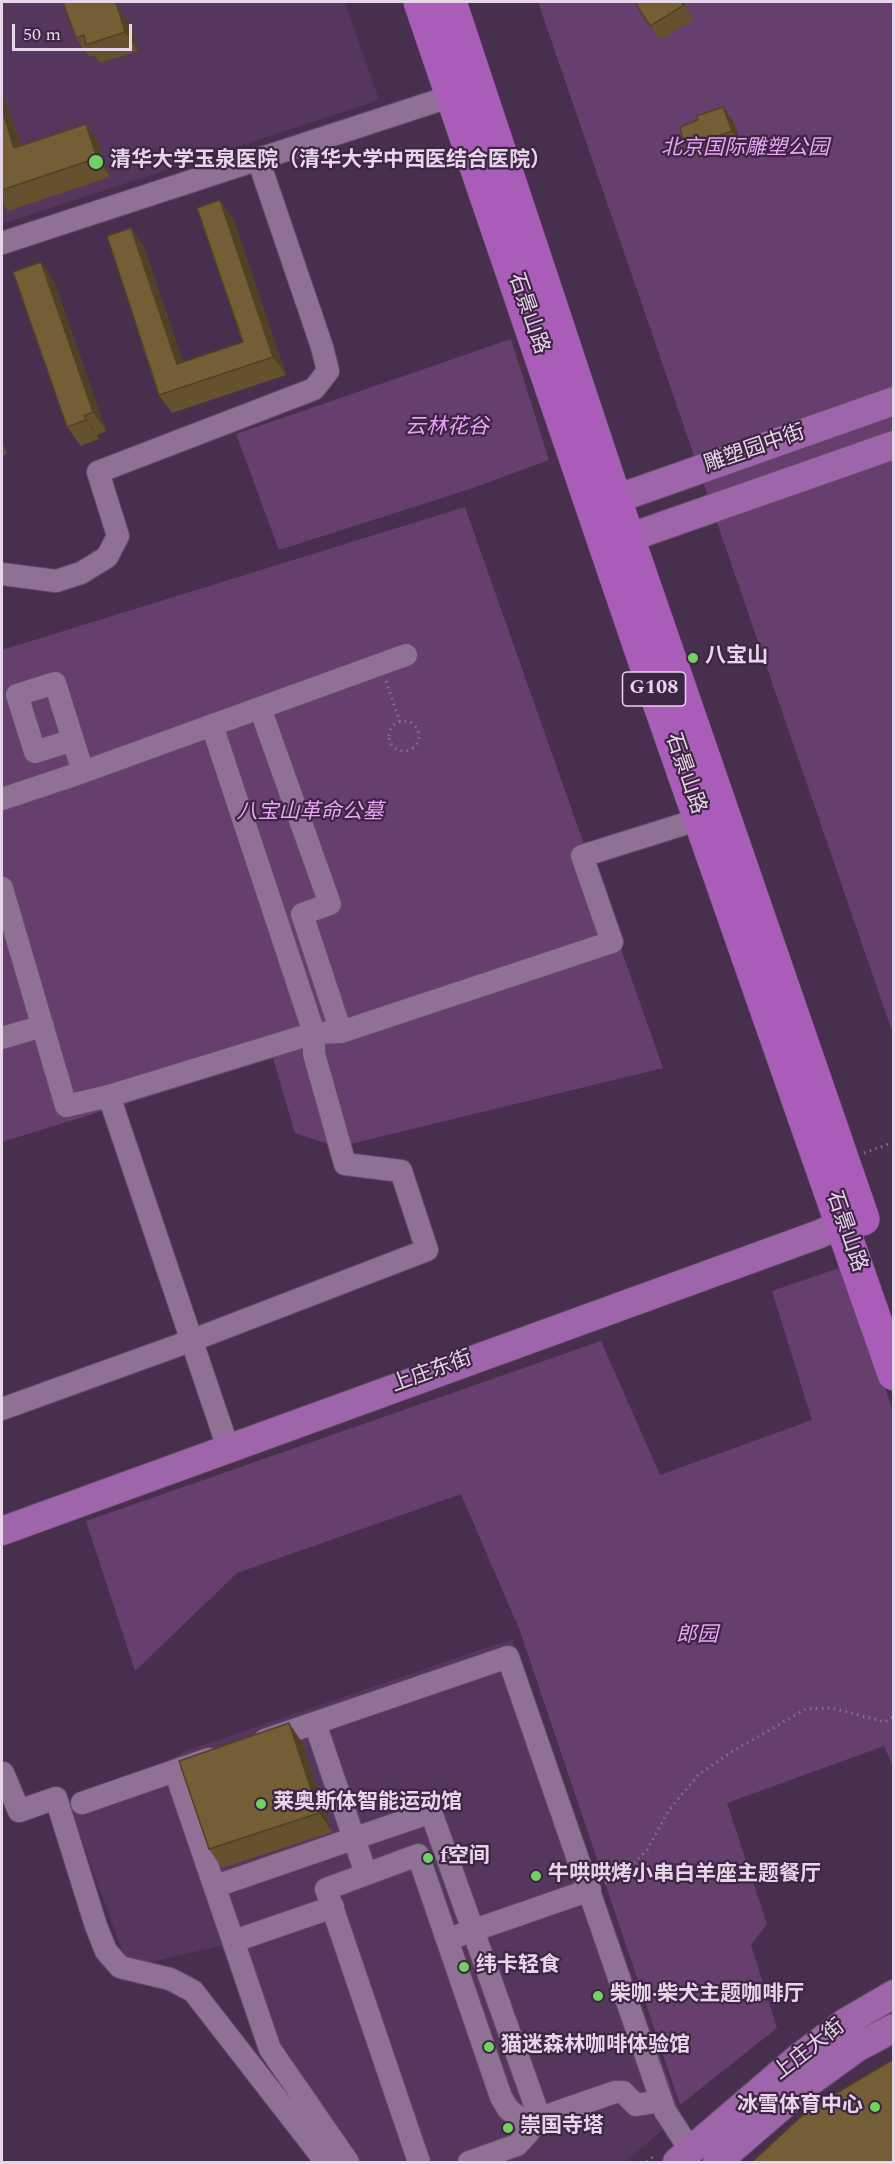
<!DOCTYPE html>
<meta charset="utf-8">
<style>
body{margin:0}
#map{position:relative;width:895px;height:2164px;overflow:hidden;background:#492f4e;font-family:Spectral,serif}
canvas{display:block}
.frame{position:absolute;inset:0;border:3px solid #e7d6ea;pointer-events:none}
.scale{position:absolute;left:12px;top:24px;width:120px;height:27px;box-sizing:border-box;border:3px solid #e7d6ea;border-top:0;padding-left:8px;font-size:18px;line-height:21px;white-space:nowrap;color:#e7d6ea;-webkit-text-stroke:4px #3e2543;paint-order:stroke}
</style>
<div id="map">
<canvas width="895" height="2164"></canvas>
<div class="frame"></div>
<div class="scale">50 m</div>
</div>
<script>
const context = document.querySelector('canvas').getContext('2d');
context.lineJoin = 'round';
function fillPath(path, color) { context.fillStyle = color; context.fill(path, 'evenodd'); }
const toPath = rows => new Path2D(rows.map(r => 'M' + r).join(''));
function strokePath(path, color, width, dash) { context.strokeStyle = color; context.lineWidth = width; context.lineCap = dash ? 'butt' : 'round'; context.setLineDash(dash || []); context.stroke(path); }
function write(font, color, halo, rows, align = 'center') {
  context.font = font + ' Spectral,"Noto Sans SC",serif'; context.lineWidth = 4.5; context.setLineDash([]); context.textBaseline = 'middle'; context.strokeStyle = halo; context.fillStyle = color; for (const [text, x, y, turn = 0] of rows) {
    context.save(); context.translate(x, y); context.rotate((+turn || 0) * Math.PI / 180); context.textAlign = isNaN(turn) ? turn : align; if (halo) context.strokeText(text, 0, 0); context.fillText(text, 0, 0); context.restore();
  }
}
const built = toPath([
 [2,2,345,2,379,100,2,224],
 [512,1639,681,2114,625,2162,338,2162,261,2056,224,1945,128,1967,67,1799,144,1773,186,1751]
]);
const green = toPath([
 [538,2,893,2,893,1034],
 [511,339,549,460,470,489,279,550,236,434],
 [465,507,663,1068,338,1147,295,1133,273,1058,2,1142,2,650],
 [845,1266,893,1412,893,1767,884,1746,727,1803,767,1924,751,1945,777,2028,680,2105,520,1631,461,1494,237,1573,135,1671,86,1521,601,1341,660,1475,812,1420,772,1291]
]);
const path = toPath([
 [386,681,400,722],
 '389 736a15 15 0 1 1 30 0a15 15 0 1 1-30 0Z',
 [864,1153,894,1142],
 [605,1883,620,1877,647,1850,669,1810,699,1774,733,1751,806,1709,832,1708,885,1722,894,1716],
 [647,2162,656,2154]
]);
const minor = toPath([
 [2,243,464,92],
 [2,574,56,581,81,573,107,557,118,536,98,472,314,389,328,371,322,347,258,159],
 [212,725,314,1033,341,1032,302,914,330,904,260,708],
 [73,740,35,752,17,695,55,683,73,740,83,772],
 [2,799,83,772,406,655],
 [2,888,66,1106,109,1096,228,1448],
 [341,1032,612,942,582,856,700,819],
 [2,1038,43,1026],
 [2,1409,193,1340,427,1250,401,1171,345,1164,314,1054,314,1033,109,1096],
 [315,1723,366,1874],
 [265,1740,508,1657,665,2111,691,2151],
 [175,1771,270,2049,348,2162],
 [2,1774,3,1773,19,1811,56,1798,96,1926,106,1951,120,1967,170,1979,193,1991,326,2162],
 [82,1803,209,1759],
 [216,1886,431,1812,540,2119],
 [460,1935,590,1890],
 [234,1941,333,1907],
 [526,2123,615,2092,623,2092,636,2105,661,2101],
 [419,2162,326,1889,418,1855,501,2097,508,2109,526,2123,529,2132,517,2145,469,2162]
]);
const major = toPath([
 [615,496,633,493,894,401],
 [628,538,894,445],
 [2,1531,817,1235,861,1216],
 [677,2162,797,2059,846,2022,894,1994],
 [717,2162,811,2081,858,2047,894,2028]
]);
const highway = toPath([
 [420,2,651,680,894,1374],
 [450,2,628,538,863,1219]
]);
const wall = toPath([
 [63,2,130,24,138,51,100,63,94,55,89,57,76,38],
 [683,2,694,20,660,40,650,26],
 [2,92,4,96,21,146,86,124,99,143,110,177,8,211,2,201],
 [733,121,742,145,714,155,712,152,694,158,684,144],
 [233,218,286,375,172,413,159,395,131,228,144,247,183,362,243,342],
 [54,281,106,431,97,435,99,439,81,446,67,427],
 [2,439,7,454,2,456],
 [302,1742,332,1832,222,1868,209,1849]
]);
const shadedWall = toPath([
 [114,2,130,24,138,51,125,32],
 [681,2,683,2,694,20,684,5],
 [2,92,4,96,28,166,14,148,2,109],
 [723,107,733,121,742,145,732,131],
 [86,124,99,143,110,177,97,158],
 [220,200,233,218,286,375,273,357],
 [131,228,144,247,190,383,177,364],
 [41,262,54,281,106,431,93,412],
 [84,416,97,435,99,439,86,420],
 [2,439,7,454,2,446],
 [289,1723,302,1742,332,1832,319,1813]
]);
const building = toPath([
 [63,2,114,2,117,5,125,32,86,45,84,35,76,38,63,2],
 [635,2,681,2,684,5,650,26,635,2],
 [723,107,732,131,704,141,703,137,684,144,680,127,698,120,696,116,723,107],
 [2,109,14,148,86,124,97,158,2,190,2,109],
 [220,200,273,357,159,395,107,236,131,228,177,364,243,342,197,208,220,200],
 [41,262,93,412,84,416,86,420,67,427,13,272,41,262],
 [289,1723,319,1813,209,1849,179,1761,289,1723],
 [894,2059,894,2163,751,2163,808,2110,894,2059]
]);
const markers = [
 [96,162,8,"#70d35f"],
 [693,658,6,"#70d35f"],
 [261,1804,6,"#70d35f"],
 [428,1858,6,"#70d35f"],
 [536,1876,6,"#70d35f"],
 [464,1967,6,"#70d35f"],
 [598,1996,6,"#70d35f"],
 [489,2047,6,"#70d35f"],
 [875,2107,6,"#70d35f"],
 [508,2128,6,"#70d35f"]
];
const shields = [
 [654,689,63]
];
const shieldNames = [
 ["G108",654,689]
];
const parkNames = [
 ["北京国际雕塑公园",745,150],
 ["云林花谷",447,429],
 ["八宝山革命公墓",310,814],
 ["郎园",697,1637]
];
const poiNames = [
 ["清华大学玉泉医院（清华大学中西医结合医院）",110,162],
 ["八宝山",705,658],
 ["莱奥斯体智能运动馆",273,1804],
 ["f空间",440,1858],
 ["牛哄哄烤小串白羊座主题餐厅",548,1876],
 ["纬卡轻食",476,1967],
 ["柴咖·柴犬主题咖啡厅",610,1996],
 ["猫迷森林咖啡体验馆",501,2047],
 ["冰雪体育中心",863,2107,"right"],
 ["崇国寺塔",520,2128]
];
const streetNames = [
 ["石景山路",527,314,71],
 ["雕塑园中街",755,450,-19],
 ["石景山路",684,774,71],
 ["石景山路",845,1232,71],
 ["上庄东街",432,1373,-20],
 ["上庄大街",810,2051,-38]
];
fillPath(built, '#55365c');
fillPath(green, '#673f6f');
strokePath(minor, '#634c66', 24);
strokePath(major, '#634c66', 30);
strokePath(highway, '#634c66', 34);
strokePath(path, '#87708b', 3, [1.5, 4.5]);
strokePath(minor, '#8f7195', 22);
strokePath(major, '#9f65ab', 28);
strokePath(highway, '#a95db9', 33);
fillPath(wall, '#64512e');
fillPath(shadedWall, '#514226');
fillPath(building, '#745e36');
strokePath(building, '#514226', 1.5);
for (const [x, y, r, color] of markers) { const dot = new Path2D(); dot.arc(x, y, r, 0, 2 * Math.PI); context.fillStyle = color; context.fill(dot); strokePath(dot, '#3e2543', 2); }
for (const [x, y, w] of shields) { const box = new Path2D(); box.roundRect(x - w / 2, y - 17, w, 34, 4.5); context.fillStyle = '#3e2543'; context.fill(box); strokePath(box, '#e7d6ea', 1.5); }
write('bold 20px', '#e7d6ea', null, shieldNames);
write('italic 21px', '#eba3f9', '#3e2543', parkNames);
write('bold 21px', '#e7d6ea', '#3e2543', poiNames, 'left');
write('21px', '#e7d6ea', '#3e2543', streetNames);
</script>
